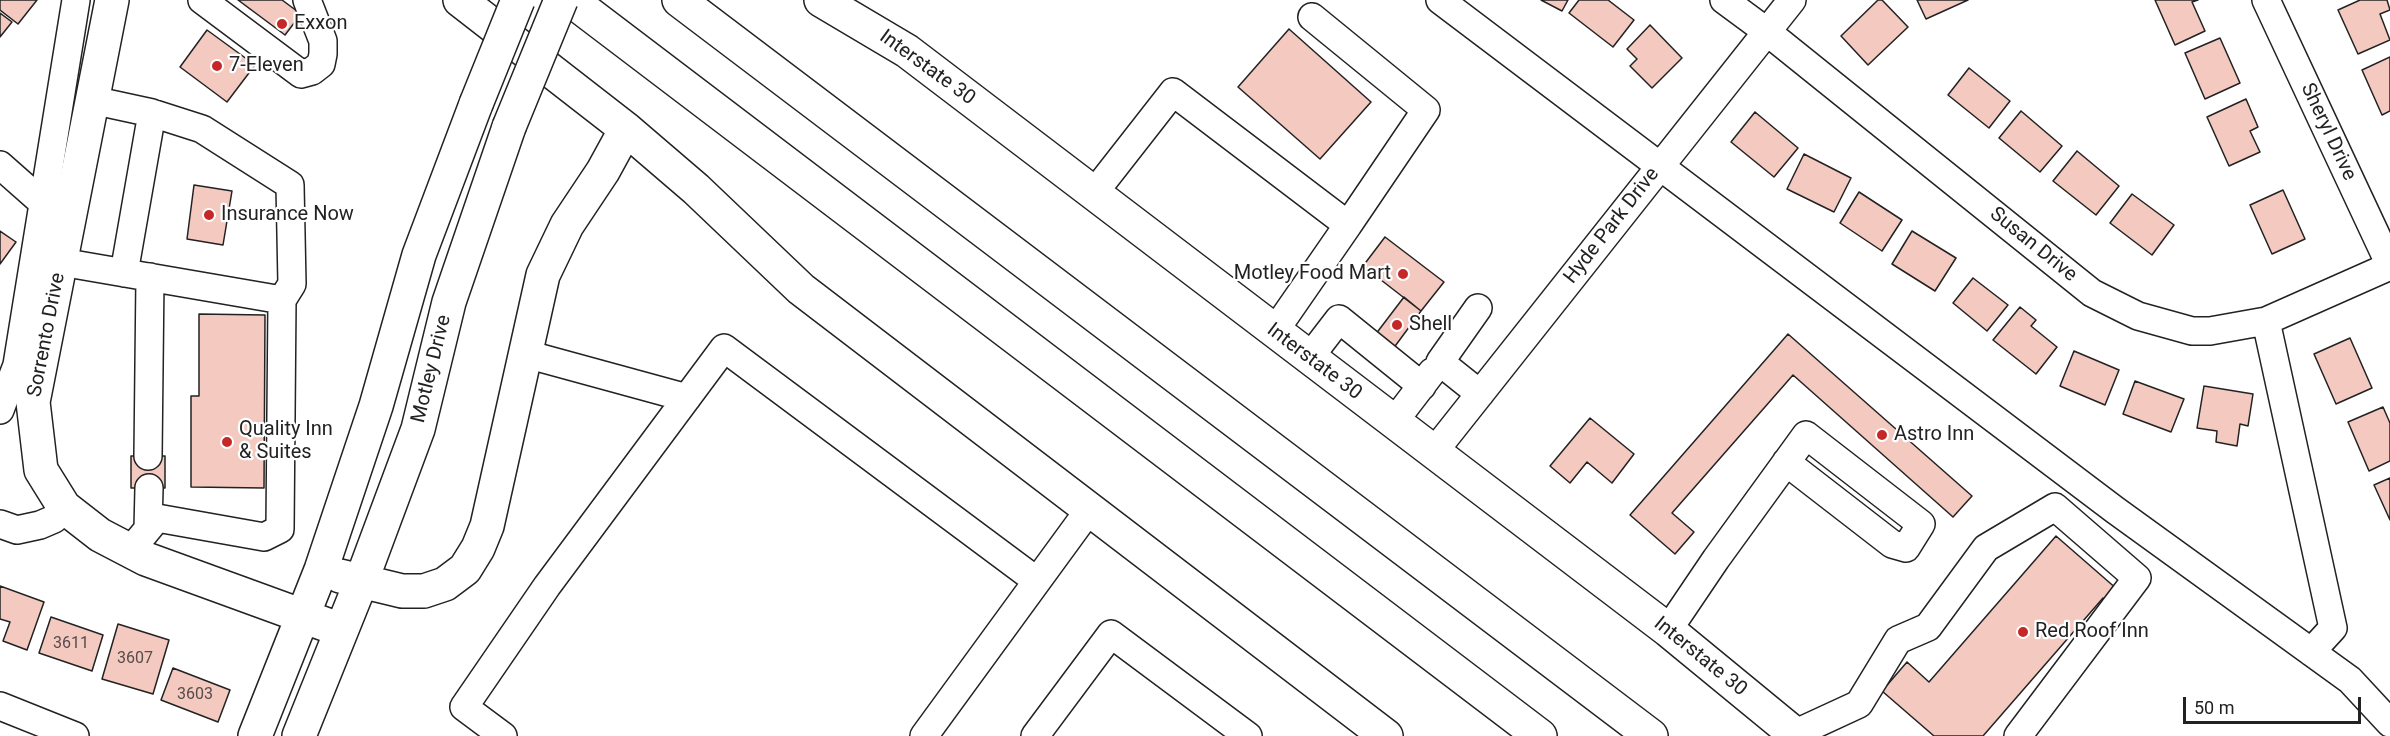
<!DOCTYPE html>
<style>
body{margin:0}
#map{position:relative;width:2390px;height:736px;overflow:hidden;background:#fff;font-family:Roboto,sans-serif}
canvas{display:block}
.scale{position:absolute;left:2183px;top:697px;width:178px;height:27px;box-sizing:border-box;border:3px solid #222;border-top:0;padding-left:8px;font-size:18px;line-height:21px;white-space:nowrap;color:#222;-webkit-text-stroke:4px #fff;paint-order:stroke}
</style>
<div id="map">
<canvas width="2390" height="736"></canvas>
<div class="scale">50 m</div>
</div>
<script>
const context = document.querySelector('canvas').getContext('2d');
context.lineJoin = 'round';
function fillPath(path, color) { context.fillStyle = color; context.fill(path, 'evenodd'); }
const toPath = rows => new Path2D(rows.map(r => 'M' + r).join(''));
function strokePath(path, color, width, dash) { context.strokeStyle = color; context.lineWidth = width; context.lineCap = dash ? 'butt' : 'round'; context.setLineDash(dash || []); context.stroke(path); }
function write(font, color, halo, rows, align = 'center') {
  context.font = font + ' Roboto,sans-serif'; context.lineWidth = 4.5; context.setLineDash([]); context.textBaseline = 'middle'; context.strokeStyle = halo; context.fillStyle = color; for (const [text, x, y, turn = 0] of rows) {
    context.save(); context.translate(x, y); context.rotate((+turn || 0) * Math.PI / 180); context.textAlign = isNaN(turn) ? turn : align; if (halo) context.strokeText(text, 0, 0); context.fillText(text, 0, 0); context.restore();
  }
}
const building = toPath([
 [0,0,37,0,18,24,0,10,0,0],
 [238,0,282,0,301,14,285,35,238,0],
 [1541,0,1568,0,1562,11,1541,0],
 [1579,0,1608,0,1634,20,1613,47,1569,13,1579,0],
 [1878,0,1882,0,1908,27,1868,65,1841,36,1878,0],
 [1917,0,1968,0,1926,19,1917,0],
 [2155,0,2198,0,2192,2,2205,31,2175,45,2155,0],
 [2360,0,2387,0,2390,10,2380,14,2390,40,2358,54,2338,10,2360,0],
 [0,13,12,22,0,37,0,13],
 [1650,25,1682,58,1652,88,1630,66,1637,59,1627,49,1650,25],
 [1289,29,1371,102,1320,159,1238,87,1289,29],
 [207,30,255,65,227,102,180,67,207,30],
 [2220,38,2240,83,2205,99,2185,53,2220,38],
 [2390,57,2390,111,2382,115,2362,70,2390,57],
 [1969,68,2010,101,1989,128,1948,95,1969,68],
 [2246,99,2258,127,2250,131,2260,152,2229,166,2207,117,2246,99],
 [2021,111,2062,146,2040,172,1999,138,2021,111],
 [1755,112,1798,148,1774,177,1731,142,1755,112],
 [2077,151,2119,186,2096,215,2053,181,2077,151],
 [1804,154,1851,178,1834,212,1787,189,1804,154],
 [194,185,232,191,223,245,187,239,194,185],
 [2283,190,2305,239,2272,254,2250,205,2283,190],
 [1859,192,1902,220,1882,251,1840,223,1859,192],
 [2132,194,2174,225,2152,255,2110,223,2132,194],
 [0,231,16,242,0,264,0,231],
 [1912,231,1956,258,1935,291,1892,264,1912,231],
 [1385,237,1444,282,1421,311,1363,266,1385,237],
 [1973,278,2008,305,1987,331,1953,303,1973,278],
 [1404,297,1421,311,1390,353,1372,339,1404,297],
 [2020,307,2036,320,2031,326,2057,347,2036,374,1993,340,2020,307],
 [199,314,265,315,264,488,191,487,191,396,199,396,199,314],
 [1788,334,1972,496,1953,517,1793,375,1672,513,1694,532,1675,554,1630,515,1788,334],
 [2350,338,2372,388,2336,404,2314,354,2350,338],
 [2074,351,2119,370,2105,405,2060,386,2074,351],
 [2135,381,2184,399,2171,432,2123,414,2135,381],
 [2204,386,2253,394,2248,426,2240,424,2237,446,2216,442,2217,431,2197,428,2204,386],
 [2383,407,2390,423,2390,461,2369,471,2348,422,2383,407],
 [1590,418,1634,454,1612,483,1587,462,1570,483,1550,466,1590,418],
 [131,456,165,456,165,488,131,488,131,456],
 [2390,478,2390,520,2374,485,2390,478],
 [2056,536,2118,590,2108,603,2103,598,1983,736,1934,736,1882,691,1907,662,1929,682,2056,536],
 [0,586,44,602,27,650,3,641,10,622,0,619,0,586],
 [51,617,103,635,92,671,39,653,51,617],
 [118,624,169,640,153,694,102,679,118,624],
 [173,668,230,690,218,722,161,700,173,668]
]);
const minor = toPath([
 [202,0,301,74,312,71,321,64,323,54,323,41,307,0],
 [1440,0,2115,510,2350,680,2390,723],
 [1724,0,1766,31,2092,293,2138,316,2192,331,2210,331,2266,321,2390,266],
 [2266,0,2390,265],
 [1312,17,1426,110,1348,225],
 [92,100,152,113,202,129,290,185,292,284,282,300,280,529,264,537,157,518,130,551],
 [0,165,43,203,55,207],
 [1094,193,1173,92,1348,225,1274,332],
 [61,262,282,300],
 [124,273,152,113],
 [1478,308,1440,362,1480,394],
 [2266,321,2333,628,2311,652],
 [526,354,687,398],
 [1309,358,1339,319,1422,386],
 [0,410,17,365,76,0],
 [1393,423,1432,372],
 [1433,453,1792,0],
 [148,456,150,277],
 [0,524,17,530,40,525,54,519,64,507],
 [148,529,149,488],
 [1668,630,1716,559,1806,435,1921,524,1906,548,1892,544,1786,462],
 [0,706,75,736],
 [1794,734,1859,704,1898,640,1928,627,1986,548,2055,507,2137,578,2018,736],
 [503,736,464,707,547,586,724,348,1037,581],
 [924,736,1089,510],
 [1035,736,1111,634,1248,736]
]);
const major = toPath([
 [112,0,33,402,41,470,64,507,100,535,146,559,341,630],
 [460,0,626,129,696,189,801,289,1386,736],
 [821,0,907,51,1668,630,1797,736],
 [340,576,402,591,424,591,445,584,465,569,478,548,487,526,543,275,567,225,603,171,626,129],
 [255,736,321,570,376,406,419,255,476,104],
 [299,736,361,582,418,429,449,302,509,127]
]);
const highway = toPath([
 [571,0,1540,736],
 [679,0,1651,736],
 [1794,734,1796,736]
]);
const majorBridge = toPath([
 [476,104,518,0],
 [509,127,561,0]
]);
const markers = [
 [282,24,6,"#c62828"],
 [217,66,6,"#c62828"],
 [209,215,6,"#c62828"],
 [1403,274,6,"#c62828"],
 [1397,325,6,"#c62828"],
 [1882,435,6,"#c62828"],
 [227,442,6,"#c62828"],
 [2023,632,6,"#c62828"]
];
const numberNames = [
 ["3611",71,644],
 ["3607",135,659],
 ["3603",195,695]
];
const poiNames = [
 ["Exxon",294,24],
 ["7-Eleven",229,66],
 ["Insurance Now",221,215],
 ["Motley Food Mart",1391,274,"right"],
 ["Shell",1409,325],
 ["Quality Inn",239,430],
 ["& Suites",239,453],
 ["Astro Inn",1894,435],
 ["Red Roof Inn",2035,632]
];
const streetNames = [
 ["Interstate 30",927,68,36],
 ["Sheryl Drive",2328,132,65],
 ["Hyde Park Drive",1612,226,-52],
 ["Susan Drive",2033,245,39],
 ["Sorrento Drive",47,335,-79],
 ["Interstate 30",1314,362,37],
 ["Motley Drive",432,369,-76],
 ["Interstate 30",1700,657,39]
];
fillPath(building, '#f3c9c0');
strokePath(building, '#222', 1.5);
strokePath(minor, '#222', 30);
strokePath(major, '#222', 36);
strokePath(highway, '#222', 36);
strokePath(minor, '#fff', 27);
strokePath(major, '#fff', 33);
strokePath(highway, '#fff', 33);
strokePath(majorBridge, '#222', 36, []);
strokePath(majorBridge, '#fff', 33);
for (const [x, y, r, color] of markers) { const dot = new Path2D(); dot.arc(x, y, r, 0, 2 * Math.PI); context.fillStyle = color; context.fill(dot); strokePath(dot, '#fff', 2); }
write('16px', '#564c4a', null, numberNames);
write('20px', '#222', '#fff', poiNames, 'left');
write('20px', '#222', '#fff', streetNames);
</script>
